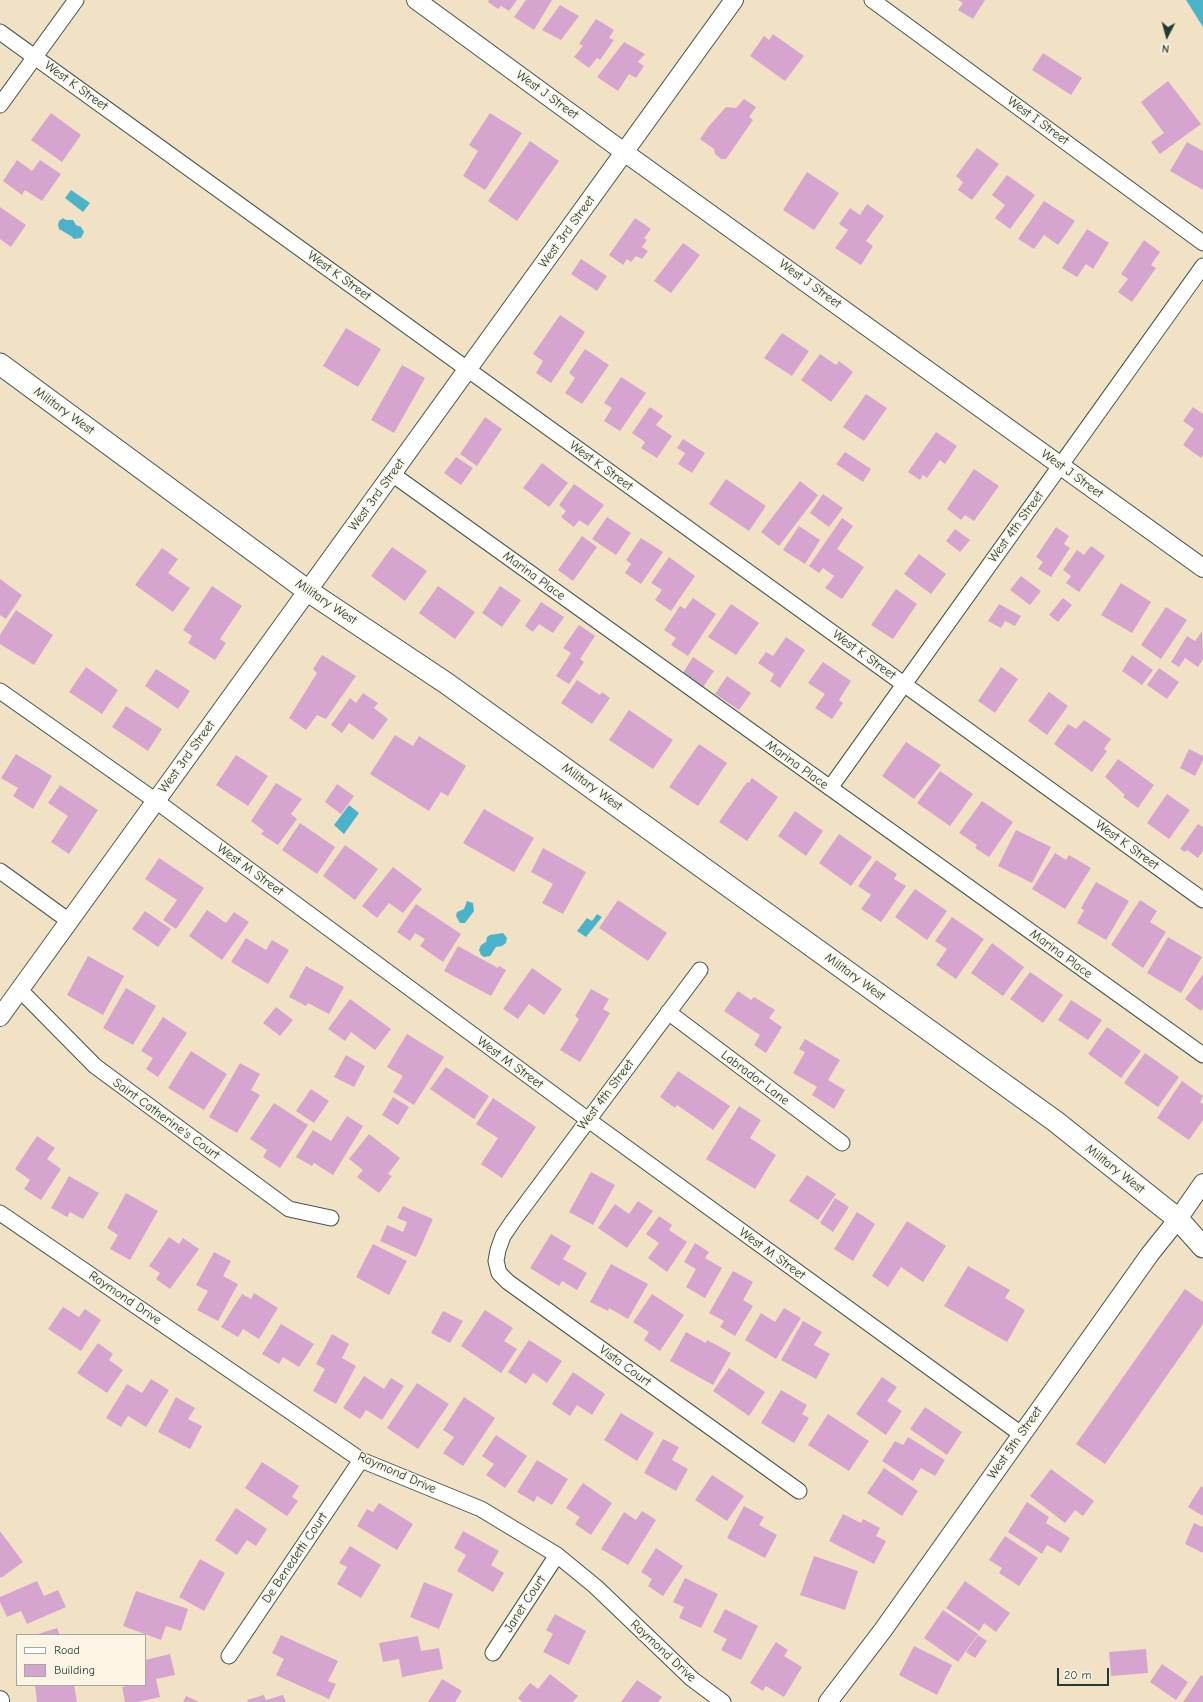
<!DOCTYPE html>
<style>
body{margin:0}
#map{position:relative;width:1203px;height:1702px;overflow:hidden;background:#f2e2c5;font-family:"Comic Neue",sans-serif}
canvas{display:block}
.legend{position:absolute;left:16px;top:1634px;width:130px;height:52px;box-sizing:border-box;background:#fcf5e5;border:1px solid #a4ab9e;margin:0;padding:5px 7px;list-style:none;font-size:12px;color:#1f3d34}
.legend li{display:flex;align-items:center;gap:8px;height:20px}
.legend b{width:20px;border:1px solid #a4ab9e}
.north{position:absolute;left:1147px;top:16px;width:40px;height:40px;-webkit-text-stroke:3px #fcf5e5;paint-order:stroke;rotate:186deg;font-size:11px;font-weight:700;line-height:16px;text-align:center;color:#1f3d34}
.north::after{content:'';display:block;margin:auto;width:14px;height:18px;background:#1f3d34;clip-path:polygon(50% 0,100% 100%,50% 72%,0 100%)}
.scale{position:absolute;left:1057px;top:1668px;width:52px;height:18px;box-sizing:border-box;border:2px solid #1f3d34;border-top:0;padding-left:5px;font-size:12px;line-height:14px;white-space:nowrap;color:#1f3d34;-webkit-text-stroke:3px #fcf5e5;paint-order:stroke}
</style>
<div id="map">
<canvas width="1203" height="1702"></canvas>
<ul class="legend">
<li><b style="height:5px;background:#fff"></b>Road</li>
<li><b style="height:11px;background:#d5a5d0"></b>Building</li>
</ul>
<div class="north">N</div>
<div class="scale">20 m</div>
</div>
<script>
const context = document.querySelector('canvas').getContext('2d');
context.lineJoin = 'round';
function fillPath(path, color) { context.fillStyle = color; context.fill(path, 'evenodd'); }
const toPath = rows => new Path2D(rows.map(r => 'M' + r).join(''));
function strokePath(path, color, width, dash) { context.strokeStyle = color; context.lineWidth = width; context.lineCap = dash ? 'butt' : 'round'; context.setLineDash(dash || []); context.stroke(path); }
function write(font, color, halo, rows, align = 'center') {
  context.font = font + ' "Comic Neue",sans-serif'; context.lineWidth = 3; context.setLineDash([]); context.textBaseline = 'middle'; context.strokeStyle = halo; context.fillStyle = color; for (const [text, x, y, turn = 0] of rows) {
    context.save(); context.translate(x, y); context.rotate((+turn || 0) * Math.PI / 180); context.textAlign = isNaN(turn) ? turn : align; if (halo) context.strokeText(text, 0, 0); context.fillText(text, 0, 0); context.restore();
  }
}
const water = toPath([
 [1186,0,1203,0,1203,27],
 [71,190,90,203,83,212,65,198],
 [63,218,66,220,73,220,76,225,81,227,84,232,81,238,74,239,71,236,59,229,58,225,59,221],
 [349,805,359,813,344,834,334,825],
 [467,901,473,903,474,911,465,923,460,923,456,916,457,912,464,909],
 [597,914,602,917,586,937,577,931,587,918,592,921],
 [503,933,507,938,506,943,502,946,496,947,490,956,484,957,481,955,479,950,481,945,486,942,487,937,490,935]
]);
const building = toPath([
 [489,0,517,0,509,11,501,6,498,9,488,2],
 [526,0,552,0,534,30,514,17],
 [958,0,985,0,973,19,958,10,963,3],
 [560,5,579,16,561,40,542,30],
 [596,19,614,30,609,38,614,40,600,60,597,58,589,68,574,57,583,46,579,44],
 [773,34,804,56,785,81,750,56,764,36,769,40],
 [624,42,645,54,638,62,644,66,636,78,629,74,618,91,597,77],
 [1043,53,1082,78,1071,95,1032,70],
 [1168,81,1201,124,1160,154,1151,142,1164,133,1141,102],
 [744,99,756,107,749,117,753,120,726,159,721,159,715,154,714,149,700,139,709,126,726,107,736,108],
 [51,113,81,135,62,162,31,140],
 [490,113,522,133,485,190,463,176,478,151,469,145],
 [530,141,559,161,517,221,488,201],
 [1187,142,1203,151,1203,190,1170,171],
 [977,148,999,164,972,200,958,190,963,182,956,176],
 [17,160,32,171,40,160,61,174,42,201,25,190,22,195,3,181],
 [807,172,839,193,814,230,783,210],
 [1007,175,1035,195,1010,229,995,218,1005,205,992,195],
 [1044,201,1075,221,1058,245,1044,235,1034,249,1018,239],
 [867,204,884,216,866,241,873,246,861,265,835,248,848,230,839,224,850,208,860,215],
 [0,207,26,225,11,247,0,239],
 [635,218,651,229,644,238,647,240,642,247,648,251,642,259,636,256,631,262,627,259,623,265,609,255],
 [1087,229,1109,243,1093,269,1086,264,1077,277,1062,268],
 [1144,240,1160,252,1151,265,1156,268,1132,302,1118,292,1128,279,1121,274],
 [683,243,700,255,671,293,654,281],
 [581,259,607,276,597,291,571,274],
 [560,315,585,332,551,383,536,373,543,361,533,354],
 [346,328,381,349,358,387,323,366],
 [782,333,809,351,792,376,764,358],
 [585,349,609,365,582,404,565,393,575,378,569,373],
 [820,354,836,365,839,361,853,372,831,402,801,380],
 [402,365,425,378,394,433,371,420],
 [621,377,646,393,620,431,604,421,612,408,604,403],
 [866,394,887,408,864,441,843,427],
 [650,407,663,416,656,425,672,436,657,458,641,448,645,442,632,433],
 [1193,407,1203,414,1203,455,1201,458,1183,445,1194,429,1183,421],
 [485,417,502,429,477,466,460,454],
 [936,432,957,446,945,464,940,460,927,478,923,475,920,480,908,472],
 [683,439,705,453,692,473,678,464,685,453,677,448],
 [845,452,871,469,863,482,836,464],
 [456,457,473,468,461,485,444,473],
 [542,463,568,483,549,507,523,488],
 [974,469,999,486,974,521,965,515,961,520,947,509],
 [726,479,766,506,749,531,709,504],
 [800,481,818,495,779,546,761,532],
 [574,484,604,505,588,526,579,520,574,527,561,517,566,511,559,505],
 [823,494,843,508,829,527,810,513],
 [607,517,631,533,616,555,592,539],
 [842,518,853,526,837,549,864,567,842,599,825,588,834,576,823,568,819,573,809,566],
 [799,526,820,540,805,564,783,550],
 [1056,527,1069,536,1064,544,1070,548,1051,577,1038,569,1043,562,1036,557],
 [955,529,970,540,960,552,946,541],
 [582,536,597,547,573,581,558,570],
 [641,538,663,552,641,584,625,573,631,564,626,560],
 [1091,546,1105,556,1079,592,1066,583,1071,576,1063,570,1077,550,1084,555],
 [392,547,427,571,405,601,371,576],
 [162,548,178,559,168,573,190,588,173,612,135,585],
 [919,554,946,574,931,594,904,574],
 [669,557,695,576,671,611,655,600,662,590,651,583],
 [1021,576,1041,591,1030,605,1010,590],
 [0,579,22,595,6,619,0,615],
 [1121,583,1151,602,1132,633,1101,615],
 [212,586,242,606,220,639,226,643,215,660,188,643,192,636,183,630],
 [438,586,475,612,455,639,419,613],
 [500,586,521,600,502,627,482,613],
 [896,589,917,604,893,639,871,625],
 [693,598,716,614,688,656,671,645,676,638,664,630,680,606,685,609],
 [1063,598,1072,605,1058,622,1049,615],
 [541,602,564,617,553,633,539,624,533,632,525,626],
 [731,604,759,623,736,655,708,637],
 [999,604,1021,616,1015,626,1005,621,1001,628,988,621],
 [1166,607,1187,620,1161,659,1141,645],
 [16,610,53,635,34,665,0,644,0,635],
 [579,625,595,636,580,659,584,662,569,684,556,676,571,653,563,648],
 [1202,631,1203,659,1198,667,1185,658,1179,667,1171,662,1187,636,1195,641],
 [786,637,805,650,780,688,770,681,774,674,758,663,766,652,773,656],
 [322,655,356,676,326,719,317,715,306,730,289,718,317,673,313,669],
 [1132,655,1153,670,1142,685,1122,671],
 [693,657,714,671,703,687,683,673],
 [823,662,851,681,839,700,843,703,832,719,815,708,825,694,808,683],
 [86,667,118,690,102,714,69,692],
 [1001,667,1018,679,995,713,978,701],
 [1159,668,1179,682,1167,699,1147,685],
 [156,669,190,691,178,709,145,686],
 [727,676,751,693,739,710,715,694],
 [577,680,600,695,602,692,610,698,592,724,561,703],
 [1049,692,1068,706,1047,735,1028,721],
 [363,693,378,703,374,708,388,719,373,740,349,723,342,733,331,725,350,698,356,703],
 [126,706,162,729,148,751,112,727],
 [629,710,673,740,653,769,609,740],
 [1084,720,1111,739,1104,749,1107,751,1092,772,1054,744,1068,724,1076,729],
 [395,735,413,746,419,736,466,766,448,796,441,792,429,811,370,774],
 [906,742,941,765,914,799,882,776],
 [699,744,727,763,698,806,669,787],
 [1189,749,1203,756,1203,760,1195,776,1180,768],
 [16,754,52,776,33,809,13,796,18,788,1,778],
 [236,755,268,776,248,806,216,785],
 [1118,759,1154,785,1138,808,1123,797,1125,795,1105,777],
 [940,771,973,794,950,826,917,803],
 [752,778,778,797,747,841,719,822,747,782,749,783],
 [276,783,302,799,291,814,297,819,278,845,261,834,264,831,251,821],
 [337,784,354,796,341,814,325,802],
 [60,785,98,810,69,854,51,842,68,816,48,803],
 [1167,794,1190,810,1169,839,1147,823],
 [982,801,1013,822,989,857,975,848,977,845,959,833],
 [484,809,534,838,514,872,463,843],
 [795,811,823,831,806,856,778,836],
 [300,823,335,847,317,874,282,850],
 [1198,824,1203,827,1203,851,1198,858,1187,850,1185,852,1180,849],
 [1016,830,1051,847,1032,883,998,866],
 [839,834,872,857,851,886,819,863],
 [345,845,378,869,355,900,323,876],
 [543,848,586,872,563,914,542,903,553,884,531,872],
 [1055,853,1066,860,1069,855,1091,868,1065,909,1032,889],
 [159,858,204,888,176,929,163,920,177,900,145,879],
 [876,860,897,874,894,879,906,886,881,922,861,909,871,895,858,886],
 [393,867,422,889,403,913,389,903,377,918,362,906],
 [1096,882,1129,901,1106,940,1077,923,1084,910,1081,908],
 [915,889,947,911,927,940,895,917],
 [618,900,667,933,648,961,599,928],
 [1140,900,1157,911,1150,922,1166,932,1143,968,1111,945],
 [416,904,461,934,443,962,420,946,425,939,415,933,410,941,397,932],
 [207,910,226,923,234,912,249,922,222,960,189,936],
 [145,911,171,929,158,947,132,929],
 [952,917,984,939,956,979,936,965,947,949,935,941],
 [1168,937,1202,957,1181,993,1147,973],
 [246,938,266,950,272,940,289,950,268,984,231,962],
 [992,943,1024,967,1003,996,971,973],
 [458,946,498,968,499,966,506,970,491,996,444,971],
 [88,956,124,976,103,1015,67,995],
 [306,966,344,987,329,1014,308,1003,306,1006,289,997],
 [532,968,562,989,544,1015,529,1004,518,1019,503,1009],
 [1030,972,1063,995,1043,1023,1010,999],
 [1203,974,1203,1008,1201,1011,1185,999],
 [126,988,156,1006,133,1045,103,1028],
 [591,989,609,999,603,1009,610,1013,580,1062,560,1050,579,1019,575,1016],
 [738,991,751,1000,754,997,775,1010,769,1018,782,1027,766,1053,754,1045,760,1035,724,1011],
 [350,999,391,1029,375,1050,351,1032,345,1041,328,1029],
 [1071,1000,1102,1020,1088,1040,1058,1020],
 [276,1007,293,1020,280,1036,263,1023],
 [163,1017,187,1033,158,1077,146,1069,153,1058,141,1051],
 [1107,1027,1141,1051,1121,1078,1088,1054],
 [407,1034,444,1057,414,1105,393,1092,403,1076,387,1067],
 [805,1039,840,1060,828,1080,845,1090,834,1109,812,1095,817,1087,793,1073,805,1052,799,1049],
 [191,1051,227,1074,204,1110,168,1088],
 [1145,1053,1179,1077,1158,1107,1124,1083],
 [346,1055,365,1066,354,1087,334,1077],
 [240,1063,260,1074,251,1090,260,1095,237,1133,209,1117],
 [446,1067,489,1096,474,1119,430,1089],
 [678,1071,730,1106,713,1130,677,1105,675,1108,660,1097],
 [1182,1081,1203,1096,1200,1102,1203,1104,1203,1120,1189,1140,1157,1118],
 [311,1089,329,1101,314,1123,296,1111],
 [393,1097,409,1107,398,1125,382,1115],
 [493,1098,536,1127,502,1178,481,1164,498,1138,476,1124],
 [274,1103,308,1125,280,1168,263,1157,267,1150,250,1139],
 [739,1106,761,1120,750,1138,776,1155,755,1189,706,1159],
 [347,1116,363,1126,333,1175,314,1163,312,1166,296,1157,313,1130,331,1141],
 [369,1134,400,1158,388,1174,392,1176,379,1193,357,1177,363,1170,349,1159],
 [37,1136,55,1148,47,1159,61,1169,41,1200,24,1189,30,1180,15,1169],
 [591,1172,615,1185,593,1225,569,1212],
 [807,1175,836,1194,818,1220,789,1201],
 [69,1176,99,1193,83,1219,70,1212,67,1217,51,1208],
 [126,1193,158,1211,130,1260,110,1249,118,1235,107,1228],
 [835,1198,849,1207,833,1232,820,1223],
 [638,1201,653,1211,627,1248,598,1228,615,1204,629,1214],
 [403,1206,433,1219,416,1257,380,1241,387,1225,403,1232,407,1222,397,1218],
 [857,1212,875,1224,853,1261,834,1249],
 [659,1216,672,1225,669,1230,687,1242,667,1272,648,1258,659,1243,646,1234],
 [907,1221,946,1246,923,1282,901,1267,888,1287,872,1276],
 [551,1234,571,1246,563,1259,587,1273,577,1290,562,1281,559,1286,530,1268],
 [169,1237,179,1244,183,1238,199,1249,170,1289,156,1279,160,1273,149,1266],
 [695,1243,709,1252,705,1258,722,1268,705,1298,686,1287,696,1269,684,1262],
 [373,1244,407,1261,389,1295,356,1277],
 [214,1252,231,1261,223,1276,238,1284,218,1321,197,1310,208,1291,196,1285],
 [611,1264,648,1284,628,1319,609,1308,608,1311,590,1302],
 [968,1266,1010,1290,1005,1298,1025,1310,1007,1342,944,1306],
 [733,1271,753,1282,743,1300,753,1306,735,1336,720,1327,724,1321,709,1313],
 [1185,1289,1203,1302,1203,1324,1105,1464,1076,1444],
 [254,1293,278,1308,259,1339,243,1329,238,1337,221,1327,242,1294,251,1299],
 [652,1294,684,1315,660,1351,644,1340,649,1332,633,1322],
 [63,1307,79,1317,85,1309,101,1320,81,1351,48,1329],
 [784,1308,801,1318,776,1359,745,1340,761,1313,775,1322],
 [485,1310,513,1328,504,1341,517,1349,501,1373,461,1346],
 [443,1311,463,1321,450,1343,431,1333],
 [803,1321,822,1332,814,1345,830,1354,816,1379,781,1360],
 [281,1324,314,1344,299,1367,283,1357,279,1364,262,1354],
 [686,1332,706,1343,707,1340,731,1353,713,1385,670,1361],
 [332,1334,349,1344,342,1358,356,1366,336,1404,313,1391,325,1369,316,1364],
 [529,1340,562,1361,547,1383,533,1373,526,1384,508,1372],
 [98,1343,113,1354,109,1360,123,1370,107,1393,77,1373],
 [729,1368,765,1392,749,1416,713,1391],
 [573,1372,605,1394,592,1415,577,1405,570,1416,552,1404],
 [364,1376,384,1389,391,1378,404,1386,382,1420,366,1410,360,1419,343,1408],
 [882,1377,897,1387,887,1401,902,1411,886,1435,856,1414],
 [151,1379,169,1390,146,1427,128,1416,121,1427,106,1418,127,1384,142,1393],
 [417,1383,449,1404,418,1449,387,1428],
 [781,1390,807,1405,802,1414,809,1418,794,1443,761,1423],
 [176,1397,195,1408,188,1419,202,1426,190,1449,158,1432],
 [464,1397,495,1418,463,1466,443,1453,454,1437,443,1430],
 [925,1407,962,1432,947,1455,910,1429],
 [621,1413,654,1433,637,1461,604,1440],
 [828,1414,869,1441,849,1471,808,1445],
 [496,1435,527,1456,505,1488,486,1475,494,1464,482,1456],
 [908,1437,945,1460,935,1476,921,1468,913,1481,882,1461,895,1441,903,1445],
 [663,1439,679,1447,672,1460,688,1469,676,1491,644,1473],
 [537,1460,568,1479,552,1505,537,1496,534,1502,517,1492],
 [262,1462,299,1486,292,1497,298,1501,287,1516,245,1488],
 [884,1468,918,1491,902,1516,867,1493],
 [1051,1469,1094,1501,1083,1516,1075,1510,1065,1523,1030,1496],
 [712,1475,744,1496,727,1521,695,1500],
 [583,1483,612,1503,591,1535,575,1524,580,1517,566,1508],
 [1201,1486,1203,1488,1203,1516,1188,1507],
 [1027,1502,1049,1517,1046,1523,1070,1538,1061,1553,1047,1545,1042,1554,1008,1532],
 [379,1503,413,1524,397,1550,357,1526,367,1509,373,1512],
 [744,1506,764,1517,759,1525,777,1535,765,1558,727,1538],
 [236,1508,267,1529,256,1546,247,1540,237,1555,215,1540],
 [642,1511,656,1520,628,1565,601,1549,624,1512,636,1520],
 [843,1514,861,1523,863,1519,880,1528,876,1536,886,1541,874,1564,829,1541],
 [1194,1523,1203,1527,1203,1553,1185,1544],
 [0,1531,23,1562,1,1578,0,1576],
 [463,1531,499,1551,491,1565,504,1573,493,1592,457,1571,466,1555,454,1548],
 [1005,1536,1038,1558,1019,1586,999,1573,1002,1568,989,1560],
 [350,1546,381,1565,361,1598,337,1584,347,1567,339,1563],
 [656,1548,683,1566,663,1596,648,1586,652,1579,641,1572],
 [814,1556,858,1571,845,1610,800,1595],
 [200,1559,225,1573,204,1611,179,1597],
 [685,1578,718,1594,701,1628,679,1618,684,1607,673,1602],
 [37,1581,44,1596,58,1590,66,1607,27,1624,21,1611,7,1617,0,1602,0,1597],
 [965,1581,1010,1613,996,1632,984,1623,979,1631,946,1608],
 [424,1582,453,1594,439,1629,410,1617],
 [136,1591,188,1609,181,1631,166,1626,161,1640,123,1626],
 [725,1609,758,1626,741,1660,721,1650,727,1639,713,1632],
 [943,1610,978,1634,958,1662,924,1638],
 [555,1614,586,1631,569,1665,543,1652,553,1634,546,1630],
 [57,1628,60,1635,35,1635],
 [281,1635,338,1661,328,1681,336,1684,329,1699,276,1675,284,1659,272,1653],
 [978,1635,987,1641,975,1658,966,1652],
 [418,1636,421,1651,439,1648,443,1669,402,1677,399,1659,383,1662,379,1643],
 [776,1642,788,1650,784,1656,802,1667,784,1697,766,1686,763,1691,750,1683],
 [914,1646,952,1665,937,1695,899,1675],
 [1146,1649,1148,1673,1111,1676,1109,1652],
 [170,1654,175,1675,156,1679,160,1697,138,1702,125,1702,122,1687,131,1685,145,1685,145,1660],
 [1162,1664,1188,1682,1176,1700,1150,1682],
 [550,1674,578,1696,573,1702,522,1702,518,1698,530,1683,538,1689],
 [1201,1675,1203,1676,1203,1702,1183,1702],
 [442,1679,462,1691,455,1702,428,1702],
 [637,1680,662,1697,658,1702,621,1702],
 [35,1685,74,1685,77,1702,37,1702],
 [264,1695,266,1700,283,1695,286,1702,248,1702,247,1700],
 [186,1696,199,1702,183,1702]
]);
const minor = toPath([
 [872,0,1203,243],
 [0,32,1203,900],
 [0,105,76,0],
 [392,474,1203,1055],
 [0,691,156,801,587,1119,1021,1434],
 [830,788,1203,266],
 [0,871,69,921],
 [700,970,513,1221,503,1236,498,1250,496,1261,499,1273,508,1282,799,1491],
 [20,990,95,1066,289,1209,331,1218],
 [668,1012,842,1143],
 [0,1213,361,1460,481,1509,557,1555,596,1587,692,1679,723,1702],
 [493,1653,557,1555],
 [229,1656,361,1460]
]);
const tertiary = toPath([
 [416,0,624,152,1203,568],
 [0,1017,734,0],
 [0,1700,0,1702],
 [828,1702,883,1630,1150,1254,1178,1219,1203,1183]
]);
const secondary = toPath([
 [0,364,308,591,446,683,1055,1121,1178,1219,1203,1247]
]);
const streetNames = [
 ["West K Street",76,86,36],
 ["West J Street",547,95,36],
 ["West I Street",1038,121,36],
 ["West 3rd Street",567,232,-54],
 ["West K Street",339,276,36],
 ["West J Street",810,284,36],
 ["Military West",64,411,36],
 ["West K Street",601,466,36],
 ["West J Street",1072,474,36],
 ["West 3rd Street",377,495,-54],
 ["West 4th Street",1016,527,-54],
 ["Marina Place",534,576,36],
 ["Military West",326,602,34],
 ["West K Street",864,655,36],
 ["West 3rd Street",187,757,-54],
 ["Marina Place",797,765,36],
 ["Military West",592,787,36],
 ["West K Street",1127,845,36],
 ["West M Street",250,870,36],
 ["Marina Place",1061,954,36],
 ["Military West",855,977,36],
 ["West M Street",510,1063,36],
 ["Labrador Lane",755,1078,37],
 ["West 4th Street",606,1095,-53],
 ["Saint Catherine's Court",166,1119,36],
 ["Military West",1115,1169,38],
 ["West M Street",772,1254,36],
 ["Raymond Drive",125,1298,34],
 ["Vista Court",625,1366,36],
 ["West 5th Street",1015,1443,-55],
 ["Raymond Drive",397,1473,24],
 ["De Benedetti Court",295,1558,-56],
 ["Janet Court",525,1604,-57],
 ["Raymond Drive",663,1651,43]
];
fillPath(water, '#4bb3c9');
fillPath(building, '#d5a5d0');
strokePath(minor, '#3f564a', 17);
strokePath(tertiary, '#3f564a', 20);
strokePath(secondary, '#3f564a', 23);
strokePath(minor, '#fff', 15);
strokePath(tertiary, '#fff', 18);
strokePath(secondary, '#fff', 21);
write('13px', '#1f3d34', '#fcf5e5', streetNames);
</script>
